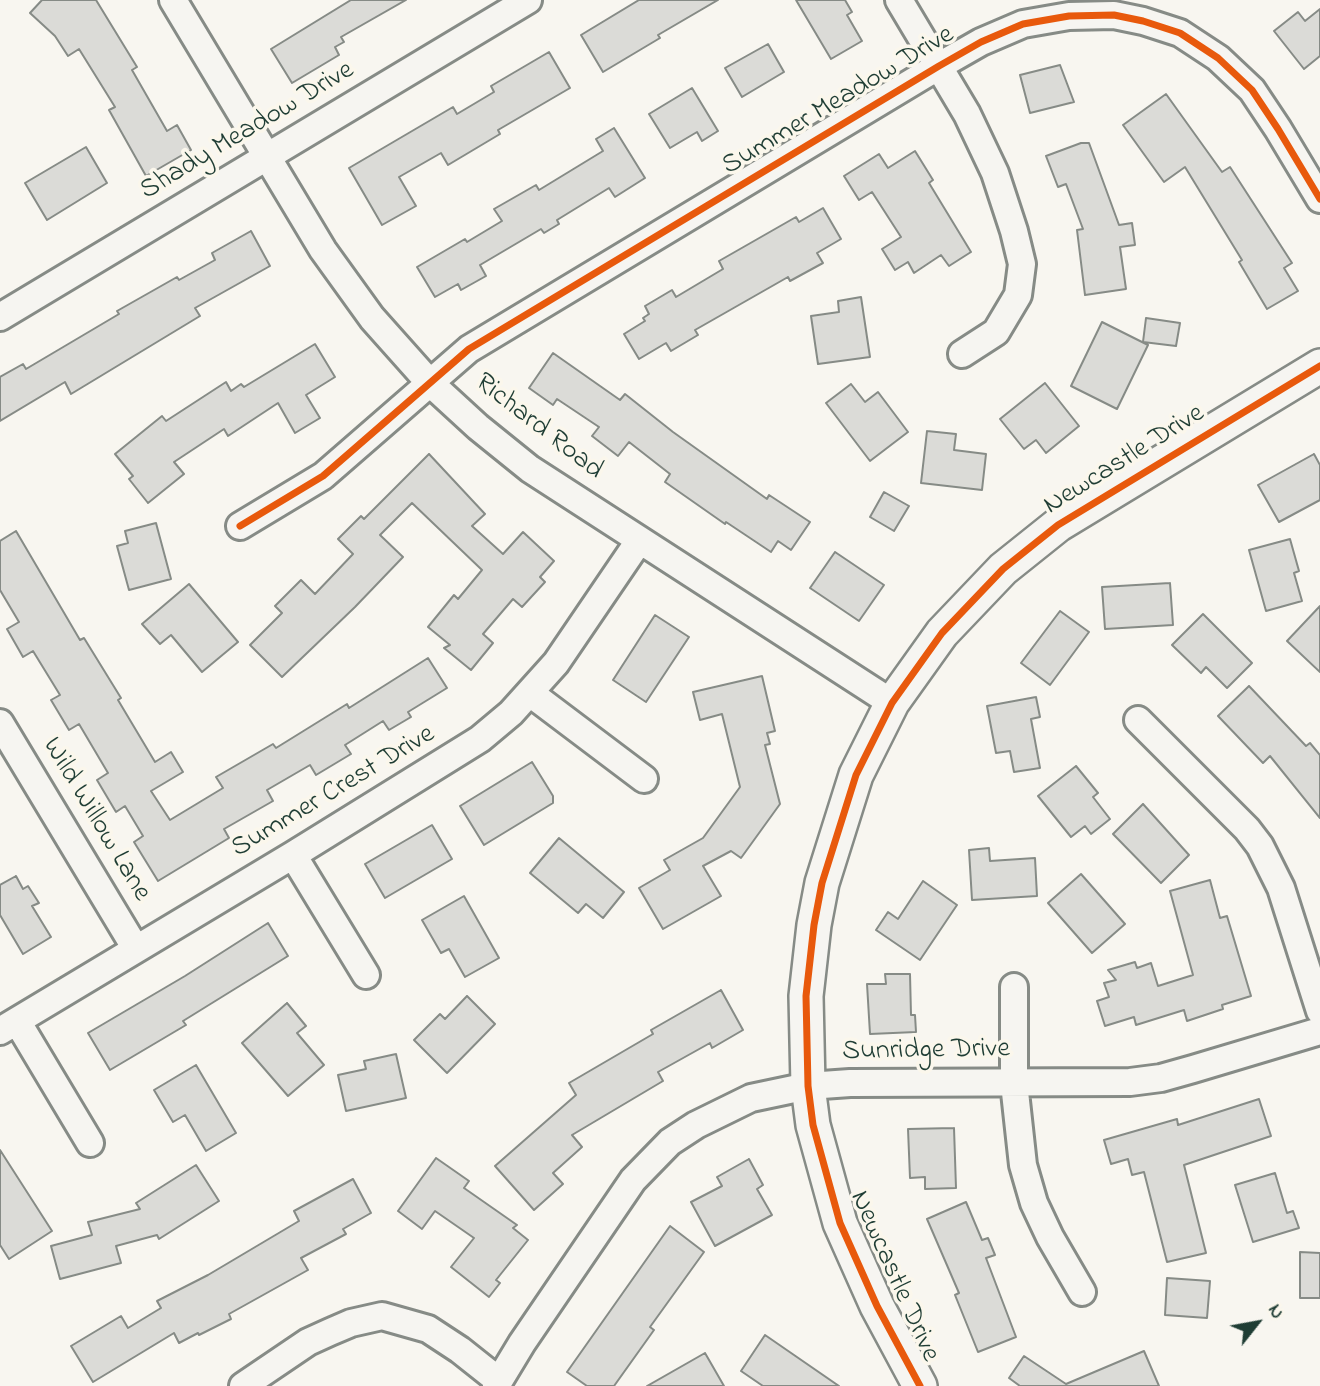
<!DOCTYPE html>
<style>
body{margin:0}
#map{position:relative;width:1320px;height:1386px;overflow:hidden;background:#f8f6f0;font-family:"Indie Flower",sans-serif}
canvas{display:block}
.north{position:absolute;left:1222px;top:1288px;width:70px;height:70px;-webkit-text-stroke:5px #fbf7ec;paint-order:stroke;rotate:59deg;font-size:19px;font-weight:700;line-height:28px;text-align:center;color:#1f3d34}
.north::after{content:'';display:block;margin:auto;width:24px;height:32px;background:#1f3d34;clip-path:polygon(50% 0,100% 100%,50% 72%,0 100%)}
</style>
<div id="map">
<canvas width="1320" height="1386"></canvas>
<div class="north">N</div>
</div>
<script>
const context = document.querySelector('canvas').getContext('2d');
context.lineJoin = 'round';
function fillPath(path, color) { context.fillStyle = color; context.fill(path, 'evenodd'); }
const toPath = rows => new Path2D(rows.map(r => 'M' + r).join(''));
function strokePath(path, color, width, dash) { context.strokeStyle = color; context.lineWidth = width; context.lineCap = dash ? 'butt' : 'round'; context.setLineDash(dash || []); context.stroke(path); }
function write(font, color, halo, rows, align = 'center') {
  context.font = font + ' "Indie Flower",sans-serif'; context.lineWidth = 7; context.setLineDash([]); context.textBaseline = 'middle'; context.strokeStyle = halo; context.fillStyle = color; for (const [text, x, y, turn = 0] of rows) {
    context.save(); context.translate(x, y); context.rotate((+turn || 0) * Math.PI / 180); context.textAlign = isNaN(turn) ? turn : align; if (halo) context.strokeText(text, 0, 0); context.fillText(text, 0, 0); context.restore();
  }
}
const building = toPath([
 [42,0,96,0,137,67,132,70,167,131,177,125,191,150,146,176,109,110,115,107,79,49,68,56,55,36,30,13,42,0],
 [351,0,406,0,341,37,344,42,335,47,339,55,292,83,271,49,351,0],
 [639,0,718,0,658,35,660,38,603,72,581,35,639,0],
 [796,0,845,0,852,12,847,15,862,41,831,59,796,0],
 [1320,9,1320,56,1304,69,1274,31,1298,12,1305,21,1320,9],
 [768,44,784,72,742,97,725,68,768,44],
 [549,52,570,88,498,130,500,134,448,165,441,153,399,177,416,206,382,225,349,168,453,107,457,114,494,92,491,86,549,52],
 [1060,65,1074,102,1030,113,1020,75,1060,65],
 [692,88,718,131,702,141,697,132,670,148,649,114,692,88],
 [1166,94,1222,172,1230,167,1292,263,1284,268,1298,291,1267,309,1239,262,1242,260,1185,167,1164,182,1123,125,1166,94],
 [614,128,645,178,615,197,609,188,557,220,559,224,544,233,541,229,480,265,486,276,461,290,458,284,435,297,417,267,465,239,467,242,502,221,494,209,536,185,539,190,603,151,596,139,614,128],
 [1081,143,1089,143,1119,225,1132,223,1135,245,1120,247,1126,289,1085,295,1077,230,1083,229,1066,184,1058,187,1046,156,1081,143],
 [86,147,107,183,47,220,25,183,86,147],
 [915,151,933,180,929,183,971,252,949,266,941,255,914,273,908,262,895,270,882,249,901,237,872,192,859,200,844,176,879,154,888,168,915,151],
 [823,208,841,239,817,253,823,263,790,281,788,277,695,330,698,335,671,351,666,343,639,359,624,334,645,321,643,318,649,314,645,306,672,290,676,297,723,269,719,261,796,217,799,222,823,208],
 [251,231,270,266,195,308,200,316,71,394,65,382,0,421,0,377,23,364,26,369,119,314,117,311,177,277,179,280,215,260,212,253,251,231],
 [861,297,870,357,818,364,811,316,839,312,838,301,861,297],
 [1146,318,1180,323,1176,346,1143,342,1146,318],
 [1102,322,1148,345,1117,409,1071,386,1102,322],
 [315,344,335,377,306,395,320,418,295,433,278,403,228,436,224,429,174,462,184,474,148,503,129,479,133,476,115,454,162,416,166,421,226,382,231,391,241,384,244,387,315,344],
 [553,353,620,400,625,394,673,432,767,499,769,495,810,522,791,550,778,541,771,552,726,522,725,524,665,482,670,474,629,442,618,456,592,436,599,427,557,399,553,405,529,388,553,353],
 [1045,383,1079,426,1046,453,1036,440,1024,449,1000,419,1045,383],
 [851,384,865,402,878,392,908,432,870,461,826,403,851,384],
 [927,431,956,434,954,450,986,454,982,490,921,483,927,431],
 [429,454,485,514,472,526,503,554,523,532,554,561,540,577,545,582,522,607,513,599,483,634,493,643,471,670,444,648,450,645,428,627,454,595,458,599,482,570,412,503,380,535,403,557,355,607,282,677,250,645,282,613,275,606,301,580,315,594,353,554,338,539,361,516,364,519,429,454],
 [1314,454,1320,465,1320,500,1279,522,1258,485,1314,454],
 [884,492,909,506,894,531,870,517,884,492],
 [156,523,171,579,129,590,117,546,128,543,125,531,156,523],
 [16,531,80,640,84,638,121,698,118,700,155,762,171,752,183,772,151,791,170,820,223,788,216,777,273,744,276,748,347,704,349,708,428,658,447,688,408,712,411,717,389,730,383,721,345,745,351,754,316,775,310,765,267,790,273,801,224,829,229,838,158,881,134,842,143,836,125,806,116,812,97,780,108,773,79,724,69,730,51,700,60,695,33,651,23,657,7,629,19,622,0,590,0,541,16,531],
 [1290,539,1299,571,1294,573,1302,601,1266,611,1249,550,1290,539],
 [835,552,884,585,859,621,810,588,835,552],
 [1170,583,1173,625,1105,629,1102,587,1170,583],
 [189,584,238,642,202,672,171,635,160,644,142,624,189,584],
 [1320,606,1320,672,1287,641,1320,606],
 [1060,611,1089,632,1050,685,1021,663,1060,611],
 [1203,614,1252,663,1227,688,1206,667,1201,673,1172,645,1203,614],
 [655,615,689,637,646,702,613,680,655,615],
 [762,676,775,731,767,733,770,744,765,745,780,804,741,858,731,851,703,866,721,896,663,929,639,888,670,870,664,860,703,838,740,787,722,714,700,720,693,692,762,676],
 [1249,686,1306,746,1310,743,1320,755,1320,818,1270,756,1263,763,1218,716,1249,686],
 [1036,697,1040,717,1031,719,1040,768,1014,772,1010,751,996,753,987,706,1036,697],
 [532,762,553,796,553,803,484,845,460,806,532,762],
 [1076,766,1098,793,1093,797,1110,819,1091,834,1085,826,1071,837,1038,796,1076,766],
 [1143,804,1189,855,1161,883,1113,834,1143,804],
 [432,825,452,859,385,898,365,864,432,825],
 [559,838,624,892,603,918,586,904,578,913,530,873,559,838],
 [989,848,990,861,1035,858,1037,896,972,900,969,850,989,848],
 [1081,874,1125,924,1092,953,1048,903,1081,874],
 [16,876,23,889,28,886,39,903,32,906,51,937,23,954,0,915,0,885,16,876],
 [1210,880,1220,918,1227,916,1251,996,1222,1005,1223,1009,1187,1021,1184,1010,1136,1025,1134,1017,1105,1026,1097,1001,1109,997,1104,983,1116,980,1108,970,1135,962,1137,968,1151,963,1158,986,1193,975,1170,891,1210,880],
 [923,881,957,905,920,960,876,930,888,912,898,919,923,881],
 [464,896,499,958,465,977,449,949,441,953,422,920,464,896],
 [268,923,288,956,183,1021,186,1025,110,1070,88,1033,185,976,268,923],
 [885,974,910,974,911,1015,915,1015,916,1032,870,1034,867,984,886,984,885,974],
 [721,990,743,1030,712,1048,710,1043,658,1072,663,1081,572,1135,582,1147,553,1173,563,1184,534,1210,495,1166,576,1095,569,1083,653,1034,651,1030,721,990],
 [467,996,495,1024,447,1073,414,1040,440,1014,445,1019,467,996],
 [287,1003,306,1026,297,1033,324,1065,288,1096,242,1043,287,1003],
 [396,1054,406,1098,346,1111,338,1075,366,1069,364,1061,396,1054],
 [196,1065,236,1133,206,1151,185,1115,173,1122,154,1090,196,1065],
 [1259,1099,1271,1136,1184,1165,1206,1253,1167,1262,1144,1172,1132,1175,1128,1159,1111,1164,1104,1140,1177,1119,1178,1125,1259,1099],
 [954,1128,956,1188,925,1189,925,1177,910,1178,908,1129,954,1128],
 [0,1150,52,1231,9,1259,0,1245,0,1150],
 [436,1158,469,1181,464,1188,517,1225,513,1228,528,1240,496,1280,500,1283,489,1297,451,1267,474,1238,435,1211,422,1229,398,1211,436,1158],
 [749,1159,763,1185,757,1189,772,1215,715,1246,691,1202,722,1186,717,1177,749,1159],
 [196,1165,219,1201,159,1239,157,1235,116,1246,121,1263,60,1279,51,1246,92,1235,88,1222,140,1209,136,1203,196,1165],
 [1275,1173,1287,1213,1293,1211,1299,1228,1253,1242,1235,1185,1275,1173],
 [353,1179,371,1213,343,1229,346,1234,301,1258,308,1270,229,1314,231,1319,199,1335,198,1333,179,1343,174,1333,93,1382,71,1346,121,1316,128,1328,161,1308,157,1301,208,1275,299,1221,294,1211,353,1179],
 [966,1202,982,1240,988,1238,995,1255,986,1258,1016,1337,978,1352,955,1295,959,1293,927,1219,966,1202],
 [670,1226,704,1252,650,1327,654,1330,614,1386,587,1386,567,1372,670,1226],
 [1300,1252,1320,1253,1320,1298,1300,1298,1300,1252],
 [1167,1278,1210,1281,1207,1318,1165,1315,1167,1278],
 [765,1335,839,1386,763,1386,741,1371,765,1335],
 [1144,1351,1159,1386,1020,1386,1009,1378,1024,1356,1066,1384,1144,1351],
 [705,1353,724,1386,647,1386,705,1353]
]);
const minor = toPath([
 [173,0,323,250,372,318,429,382,478,427,530,469,892,703],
 [899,0,967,114,995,173,1014,231,1022,264,1018,295,996,332,962,354],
 [0,317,528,0],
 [240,526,323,476,469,349,939,66,981,42,1023,24,1069,16,1114,15,1143,21,1180,33,1218,58,1252,90,1278,129,1320,199],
 [530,693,644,779],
 [1138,720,1247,829,1260,846,1281,888,1320,1011],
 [0,723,136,949],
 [293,855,366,975],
 [1014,987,1014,1083,1023,1165,1034,1203,1050,1237,1082,1292],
 [17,1021,90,1143],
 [0,1031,293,855,480,739,511,713,556,663,639,541],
 [243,1386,308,1342,330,1332,351,1323,382,1316,428,1329,460,1350,499,1381],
 [496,1386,522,1343,633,1180,670,1142,696,1125,751,1098,808,1086,850,1083,1130,1082,1161,1078,1193,1069,1320,1031]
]);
const tertiary = toPath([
 [920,1386,877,1306,840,1223,813,1125,808,1086,806,996,814,925,822,883,856,775,892,703,942,633,1003,569,1058,525,1320,366]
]);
const cycleway = toPath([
 [240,526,323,476,469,349,939,66,981,42,1023,24,1069,16,1114,15,1143,21,1180,33,1218,58,1252,90,1278,129,1320,199],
 [920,1386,877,1306,840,1223,813,1125,808,1086,806,996,814,925,822,883,856,775,892,703,942,633,1003,569,1058,525,1320,366]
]);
const streetNames = [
 ["Summer Meadow Drive",839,102,-31],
 ["Shady Meadow Drive",248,132,-31],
 ["Richard Road",538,428,38],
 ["Newcastle Drive",1125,461,-32],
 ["Summer Crest Drive",334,793,-31],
 ["Wild Willow Lane",95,820,59],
 ["Sunridge Drive",926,1052,-1],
 ["Newcastle Drive",893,1277,66]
];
fillPath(building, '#dbdbd7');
strokePath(building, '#868b86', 2);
strokePath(minor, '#868b86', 32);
strokePath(tertiary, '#868b86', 38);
strokePath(minor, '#f6f5f1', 26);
strokePath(tertiary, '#f6f5f1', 33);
strokePath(cycleway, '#e8590c', 7);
write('28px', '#1f3d34', '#fbf7ec', streetNames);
</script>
